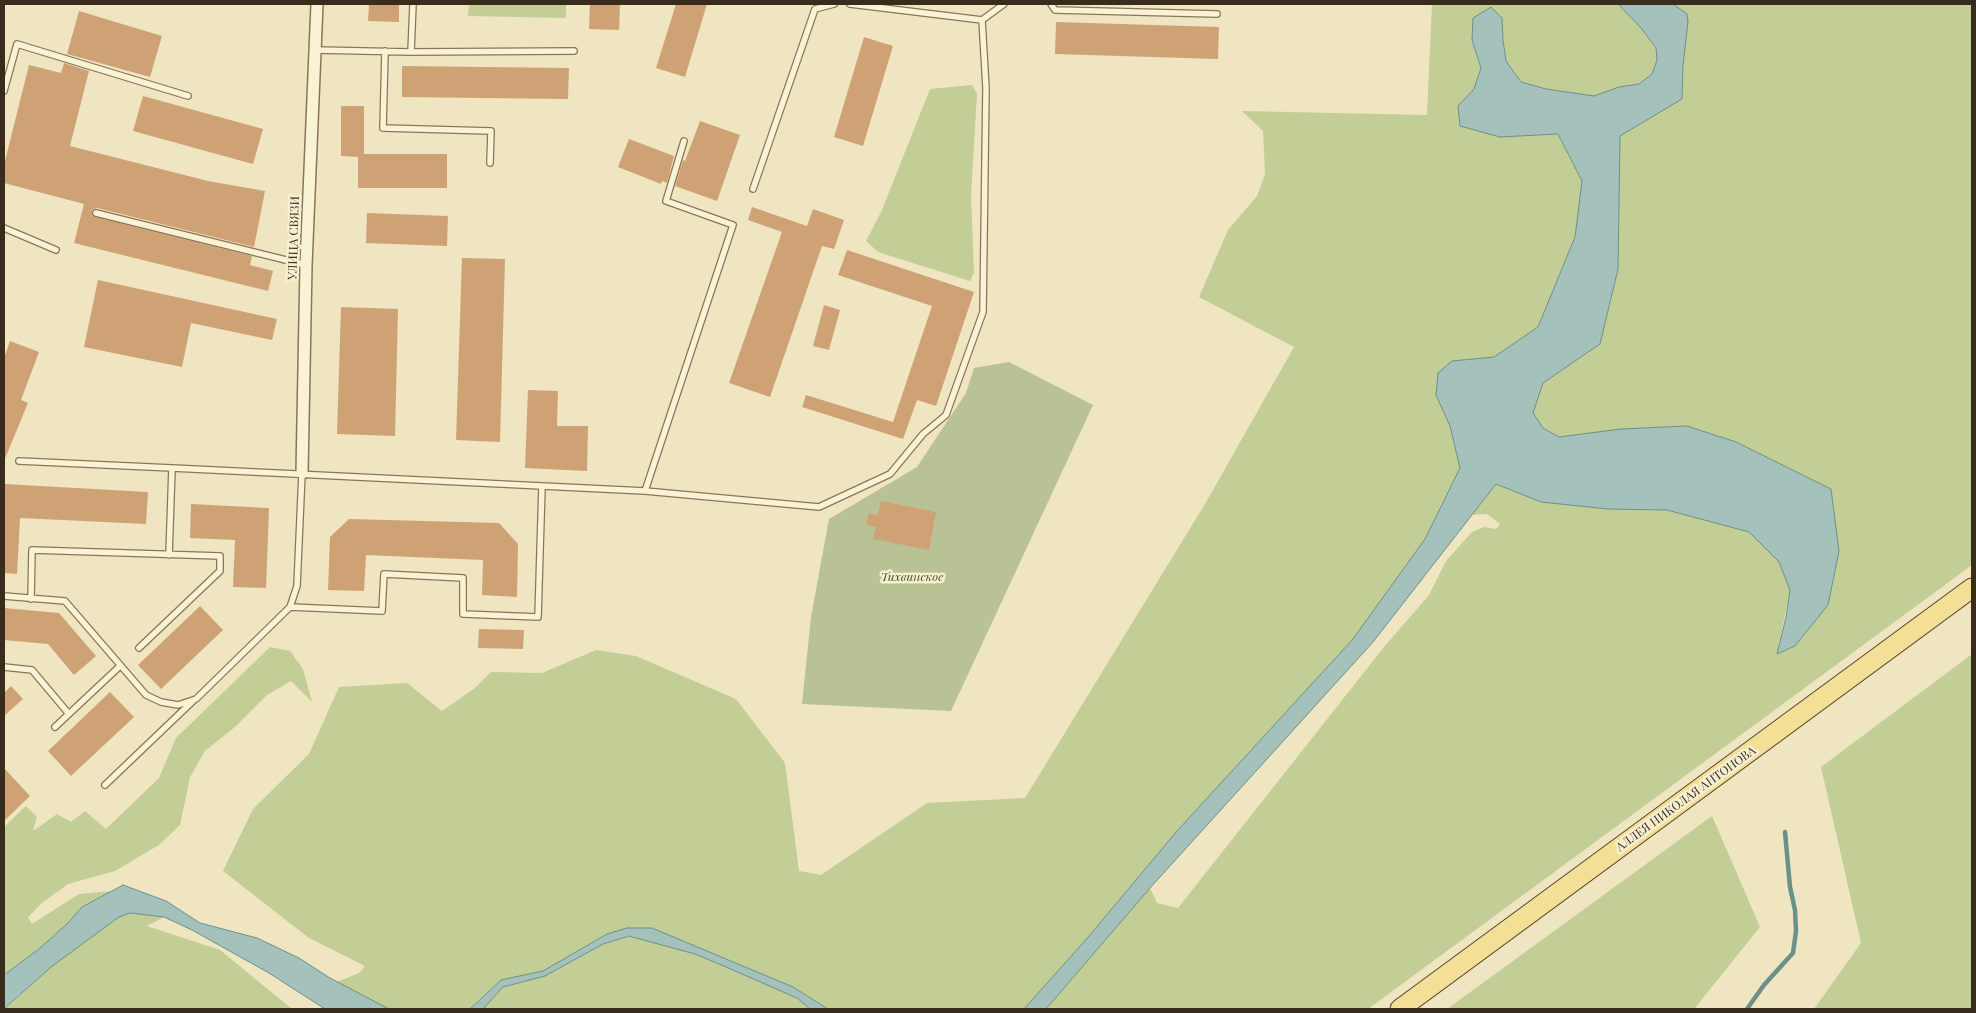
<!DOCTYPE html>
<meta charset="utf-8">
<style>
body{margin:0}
#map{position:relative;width:1976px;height:1013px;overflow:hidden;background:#efe5c1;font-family:"Playfair Display",serif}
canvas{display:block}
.frame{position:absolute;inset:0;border:5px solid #382c1d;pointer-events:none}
</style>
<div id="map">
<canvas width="1976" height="1013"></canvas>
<div class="frame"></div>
</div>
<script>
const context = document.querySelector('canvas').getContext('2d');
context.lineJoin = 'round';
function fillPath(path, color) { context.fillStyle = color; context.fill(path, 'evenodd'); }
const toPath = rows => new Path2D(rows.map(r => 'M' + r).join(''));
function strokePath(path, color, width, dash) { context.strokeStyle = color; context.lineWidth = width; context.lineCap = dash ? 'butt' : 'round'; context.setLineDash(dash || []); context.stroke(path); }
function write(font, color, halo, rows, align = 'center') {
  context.font = font + ' "Playfair Display",serif'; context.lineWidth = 5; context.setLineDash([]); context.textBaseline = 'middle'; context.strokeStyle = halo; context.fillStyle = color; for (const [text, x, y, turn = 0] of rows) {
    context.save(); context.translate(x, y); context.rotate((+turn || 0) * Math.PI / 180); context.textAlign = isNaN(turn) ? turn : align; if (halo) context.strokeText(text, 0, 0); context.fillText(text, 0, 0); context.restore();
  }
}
const green = toPath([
 [469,4,566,4,566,18,468,16],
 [1432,4,1618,4,1641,28,1656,49,1657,60,1652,74,1639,84,1619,87,1594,96,1546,89,1521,82,1506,61,1503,40,1502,18,1491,8,1473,18,1472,40,1481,68,1474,89,1458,106,1500,137,1558,134,1582,181,1575,237,1538,327,1494,357,1453,361,1436,395,1450,426,1460,468,1425,539,1353,639,1177,831,1089,936,1024,1009,828,1009,793,987,652,928,607,934,543,971,501,980,470,1009,389,1009,337,982,359,973,365,966,309,938,223,871,253,809,309,754,339,687,407,683,442,711,475,688,491,672,542,673,596,650,636,656,736,699,785,763,799,871,821,875,927,803,1025,798,1205,504,1294,347,1199,297,1228,230,1257,196,1265,174,1263,131,1242,111,1427,115],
 [1673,4,1972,4,1972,565,1368,1009,1046,1009,1150,888,1157,903,1178,908,1384,647,1429,595,1446,561,1472,532,1484,527,1496,529,1500,524,1487,514,1472,515,1496,484,1541,502,1608,509,1667,510,1749,532,1779,562,1790,590,1777,654,1795,646,1828,605,1839,551,1831,489,1736,442,1687,426,1621,429,1558,437,1543,428,1533,413,1543,383,1600,344,1618,269,1620,136,1682,99,1686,14],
 [972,85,977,94,971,196,974,273,970,281,878,252,866,241,882,210,930,89],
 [270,647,290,651,303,669,312,702,291,681,267,695,235,727,205,751,190,777,180,825,159,845,115,871,68,884,42,903,28,917,32,924,79,894,112,891,82,907,68,923,39,949,4,975,4,827,26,806,37,817,33,831,57,814,71,822,85,811,106,829,159,778,176,738],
 [1972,654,1972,1009,1814,1009,1861,943,1821,767],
 [1712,816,1760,927,1694,1009,1447,1009],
 [130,913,164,917,147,926,220,950,292,1009,5,1009,51,967,119,917],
 [629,936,695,954,726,967,797,998,810,1009,483,1009,503,987,545,976,603,944]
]);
const cemetery = toPath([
 [1009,362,1093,405,951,711,802,704,811,617,829,519,917,467,966,393,974,368]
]);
const water = toPath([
 [1618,4,1673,4,1687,14,1688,21,1683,66,1682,99,1620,136,1618,269,1600,344,1543,383,1533,413,1543,428,1559,437,1621,429,1687,426,1736,442,1831,489,1839,551,1828,605,1795,646,1777,654,1786,617,1790,590,1779,562,1749,532,1667,510,1608,509,1541,502,1496,484,1373,642,1150,888,1046,1009,1024,1009,1089,936,1177,831,1353,639,1425,539,1460,468,1450,426,1436,395,1438,373,1452,361,1494,357,1538,327,1575,237,1582,181,1558,134,1500,137,1460,126,1458,106,1474,89,1481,68,1472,40,1473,18,1491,7,1502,18,1503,40,1506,61,1521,82,1546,89,1594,96,1619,87,1639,84,1652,74,1657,60,1656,48,1641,28,1618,4],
 [123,885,166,901,200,923,257,938,299,958,330,978,389,1009,325,1009,269,973,192,930,164,917,130,913,119,917,51,967,4,1009,4,975,39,949,68,923,82,907,123,885],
 [627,928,652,928,793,987,828,1009,810,1009,797,998,726,967,695,954,629,936,603,944,545,976,503,987,483,1009,470,1009,501,980,543,971,607,934,627,928]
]);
const stream = toPath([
 [1747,1009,1764,985,1793,953,1796,931,1795,910,1790,887,1785,832]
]);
const building = toPath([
 [369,4,399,4,399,22,368,21],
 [590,4,620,4,619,30,589,29],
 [676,4,707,4,685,77,656,68],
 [79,11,162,36,150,77,67,54],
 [1056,22,1219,27,1218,59,1055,54],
 [864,37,893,46,863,146,834,137],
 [64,63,89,71,70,146,208,181,265,191,254,247,97,208,92,210,92,216,252,256,250,265,273,271,268,291,74,243,84,204,4,183,4,165,29,65,61,73],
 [402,66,569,68,568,99,402,97],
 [143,96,263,129,253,164,133,131],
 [341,106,364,106,364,154,447,154,447,188,358,188,358,157,341,156],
 [700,121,740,135,717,201,675,186,683,160,685,161],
 [629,139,674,156,667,183,662,181,661,184,618,167],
 [752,207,807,226,813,209,844,220,834,249,822,246,770,397,729,383,782,232,748,220],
 [367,213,448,216,447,246,366,243],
 [847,250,974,292,936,406,917,400,903,439,802,407,806,395,893,422,932,306,838,275],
 [462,258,505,259,500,442,456,440],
 [98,280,277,319,272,340,191,323,182,367,84,347],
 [824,305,840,310,829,350,813,346],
 [341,307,398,309,395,436,337,434],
 [10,341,39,352,21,400,28,403,4,461,4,358],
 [528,390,558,391,557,426,588,426,587,471,525,468],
 [4,484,148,492,146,524,20,518,17,574,4,573],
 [881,501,936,512,929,550,873,539,876,527,866,525,869,513,878,515],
 [191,504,269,508,266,588,233,587,235,540,190,538],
 [349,519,499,523,518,544,517,597,482,595,483,560,366,555,364,591,328,590,330,537],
 [200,606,223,630,161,689,138,665],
 [4,608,59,613,96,656,74,675,48,644,4,640],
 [479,629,524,630,523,649,478,648],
 [11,686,23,699,4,716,4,693],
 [110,692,134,717,71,776,48,751],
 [4,768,30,796,4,821]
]);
const service = toPath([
 [850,4,982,20],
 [1051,4,1055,10,1217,14],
 [315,50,411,52,574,51],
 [385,51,383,128,491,131,490,163],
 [411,52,413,4],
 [4,91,17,44,188,96],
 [753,189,815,9,834,4],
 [96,213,306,265],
 [4,228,56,250],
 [19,461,172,468],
 [645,491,733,225,666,201,684,141],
 [169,555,172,468,645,491,819,507,890,474,923,434,946,415,983,312,986,88,982,20,1004,4],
 [4,596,65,601,146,695,161,702,178,705,196,699,290,607,297,586,302,473],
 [31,599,32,550,220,556,220,571,139,648],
 [290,607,382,611,384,574,463,578,463,614,538,617,542,486],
 [4,667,32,670,69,714],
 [55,727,120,666],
 [105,785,194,700]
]);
const minor = toPath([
 [302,473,306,265,317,4]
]);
const primary = toPath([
 [1400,1009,1972,588]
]);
const streetNames = [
 ["УЛИЦА СВЯЗИ",294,238,-88],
 ["АЛЛЕЯ НИКОЛАЯ АНТОНОВА",1686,799,-36]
];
const parkNames = [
 ["Тихвинское",912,577]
];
fillPath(green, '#c2ce95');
fillPath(cemetery, '#b9c294');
fillPath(water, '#a4c1bb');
strokePath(water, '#6a9089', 1);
strokePath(stream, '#6a9089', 4.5);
fillPath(building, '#cfa276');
strokePath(service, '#897658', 8);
strokePath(minor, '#897658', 14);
strokePath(primary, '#57442c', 21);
strokePath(service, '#faf2d4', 5.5);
strokePath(minor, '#faf2d4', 11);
strokePath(primary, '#f4df97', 19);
write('12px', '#382c1d', '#f6efd1', streetNames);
write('italic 12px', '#445523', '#f6efd1', parkNames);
</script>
